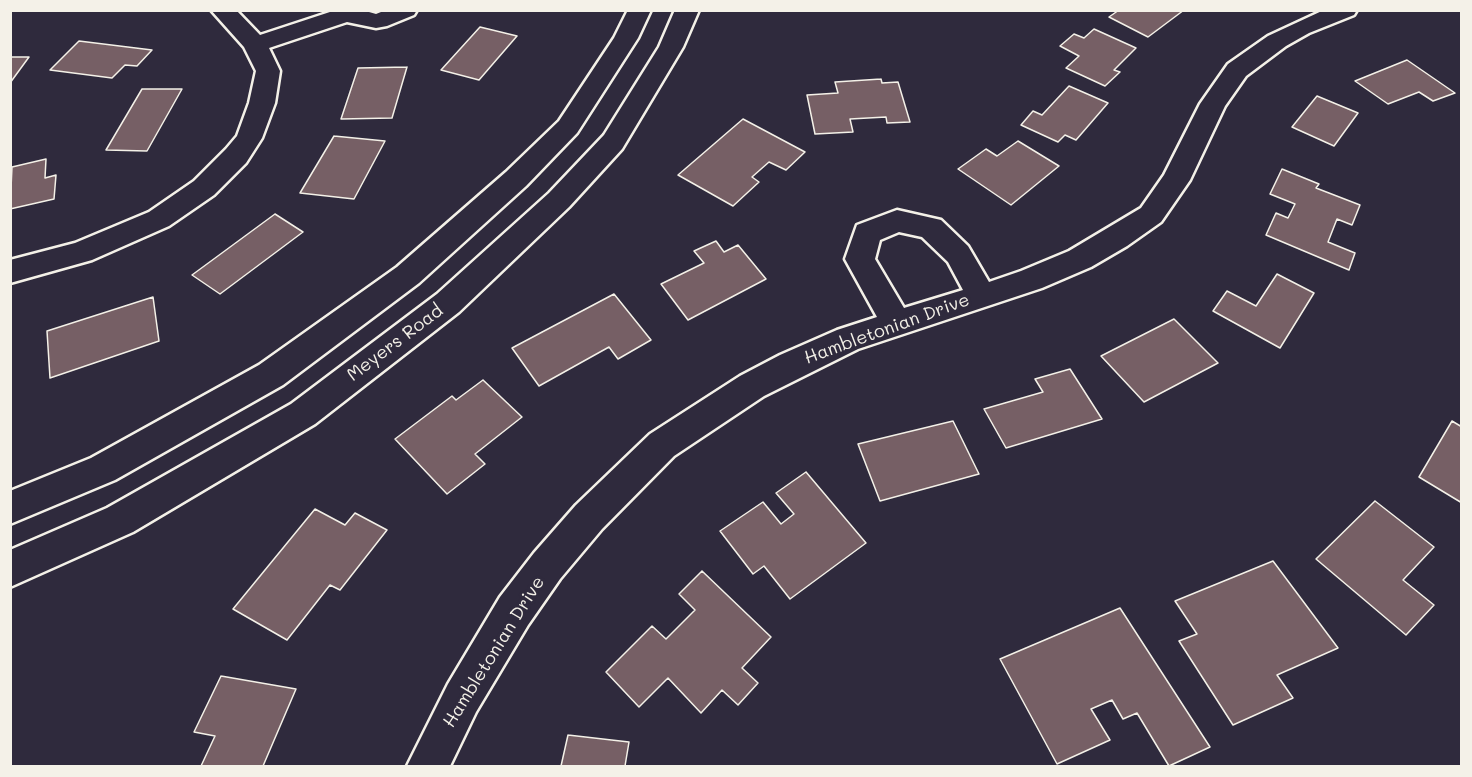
<!DOCTYPE html>
<style>
body{margin:0}
#map{position:relative;width:1472px;height:777px;overflow:hidden;background:#2f2a3d;font-family:Mali,sans-serif}
canvas{display:block}
.frame{position:absolute;inset:0;border:12px solid #f4f1e8;pointer-events:none}
</style>
<div id="map">
<canvas width="1472" height="777"></canvas>
<div class="frame"></div>
</div>
<script>
const context = document.querySelector('canvas').getContext('2d');
context.lineJoin = 'round';
function fillPath(path, color) { context.fillStyle = color; context.fill(path, 'evenodd'); }
const toPath = rows => new Path2D(rows.map(r => 'M' + r).join(''));
function strokePath(path, color, width, dash) { context.strokeStyle = color; context.lineWidth = width; context.lineCap = dash ? 'butt' : 'round'; context.setLineDash(dash || []); context.stroke(path); }
function write(font, color, halo, rows, align = 'center') {
  context.font = font + ' Mali,sans-serif'; context.lineWidth = 6; context.setLineDash([]); context.textBaseline = 'middle'; context.strokeStyle = halo; context.fillStyle = color; for (const [text, x, y, turn = 0] of rows) {
    context.save(); context.translate(x, y); context.rotate((+turn || 0) * Math.PI / 180); context.textAlign = isNaN(turn) ? turn : align; if (halo) context.strokeText(text, 0, 0); context.fillText(text, 0, 0); context.restore();
  }
}
const building = toPath([
 [1119,10,1184,10,1148,37,1109,17,1119,10],
 [480,27,517,36,479,80,441,70,480,27],
 [1094,29,1136,48,1114,70,1120,72,1105,86,1066,68,1079,56,1060,46,1074,34,1084,38,1094,29],
 [79,41,152,50,137,66,125,65,112,78,50,70,79,41],
 [10,57,29,57,10,83,10,57],
 [1407,60,1455,93,1433,101,1419,92,1388,104,1355,81,1407,60],
 [407,67,392,118,341,119,358,68,407,67],
 [881,79,882,83,898,82,910,122,887,123,886,117,850,119,853,132,815,134,807,95,838,93,835,82,881,79],
 [1069,86,1108,103,1076,140,1065,135,1058,142,1021,125,1033,111,1042,115,1069,86],
 [142,89,182,89,147,151,106,150,142,89],
 [1317,96,1358,113,1334,146,1292,127,1317,96],
 [743,119,805,152,786,170,769,162,752,177,759,182,733,206,678,175,743,119],
 [334,136,385,141,354,199,300,193,334,136],
 [1018,141,1059,166,1011,205,958,169,986,149,997,156,1018,141],
 [46,159,45,178,56,175,54,199,10,209,12,167,46,159],
 [1282,169,1319,184,1316,188,1360,205,1352,225,1337,219,1328,242,1355,253,1349,270,1266,235,1276,213,1288,218,1295,204,1270,194,1282,169],
 [275,214,303,232,220,294,192,275,275,214],
 [716,241,724,252,738,245,766,279,688,320,661,284,704,263,694,251,716,241],
 [1277,274,1314,293,1280,348,1213,311,1227,291,1256,306,1277,274],
 [614,294,651,340,618,359,609,347,539,386,512,348,614,294],
 [153,297,159,341,50,378,47,331,153,297],
 [1174,319,1218,363,1144,402,1101,356,1174,319],
 [1070,369,1102,419,1006,448,984,409,1043,392,1035,379,1070,369],
 [483,380,522,417,475,454,485,464,447,494,395,439,452,396,456,400,483,380],
 [953,421,979,474,880,501,858,444,953,421],
 [1452,421,1462,427,1462,503,1419,477,1452,421],
 [806,472,866,543,790,599,764,566,753,574,720,531,763,502,781,524,794,514,776,493,806,472],
 [1375,501,1434,547,1403,580,1434,605,1406,635,1316,559,1375,501],
 [315,509,345,525,355,513,387,530,340,590,330,585,287,640,233,609,315,509],
 [1273,561,1338,648,1277,675,1293,698,1233,725,1179,641,1197,634,1175,601,1273,561],
 [702,571,771,637,742,668,758,683,738,705,722,690,701,713,668,678,639,707,606,672,652,626,666,639,695,610,679,594,702,571],
 [1120,608,1210,747,1169,766,1137,713,1123,719,1112,700,1091,709,1110,740,1057,764,1000,659,1120,608],
 [221,676,296,689,263,766,201,766,215,736,194,732,221,676],
 [568,735,629,742,625,766,631,766,561,766,568,735]
]);
const street = toPath([
 [211,10,236,10,260,35,336,10,362,10,376,14,386,10,417,10,414,15,387,26,376,28,347,22,269,48,280,71,275,103,262,138,246,163,214,195,169,226,92,260,10,283,10,260,75,243,149,212,194,181,226,149,237,136,249,103,256,71,244,47,211,10],
 [1324,10,1357,10,1354,15,1309,33,1286,46,1246,76,1225,106,1190,180,1161,222,1127,246,1091,267,1042,288,858,349,764,396,674,456,602,529,560,579,528,625,476,712,450,766,407,766,448,684,500,597,534,553,576,505,650,434,740,376,780,355,837,330,877,317,845,259,857,225,897,210,941,220,968,246,989,282,1021,271,1069,251,1141,208,1164,175,1200,104,1228,64,1268,36,1324,10],
 [899,232,922,237,948,262,963,290,904,308,875,259,880,240,899,232]
]);
const secondary = toPath([
 [628,10,651,10,638,38,577,133,526,186,419,283,283,385,115,480,10,524,10,491,91,458,259,365,397,267,506,172,559,121,614,38,628,10],
 [675,10,699,10,683,47,622,149,569,207,459,312,315,424,133,532,10,587,10,550,107,508,291,404,437,294,549,193,604,135,659,47,675,10]
]);
const streetNames = [
 ["Hambletonian Drive",887,329,-20],
 ["Meyers Road",395,343,-37],
 ["Hambletonian Drive",494,652,-58]
];
fillPath(building, '#765f65');
strokePath(building, '#f4f1e8', 1.5);
strokePath(street, '#f4f1e8', 5);
strokePath(secondary, '#f4f1e8', 5);
fillPath(street, '#2f2a3d');
fillPath(secondary, '#2f2a3d');
write('18px', '#f4f1e8', '#2f2a3d', streetNames);
</script>
